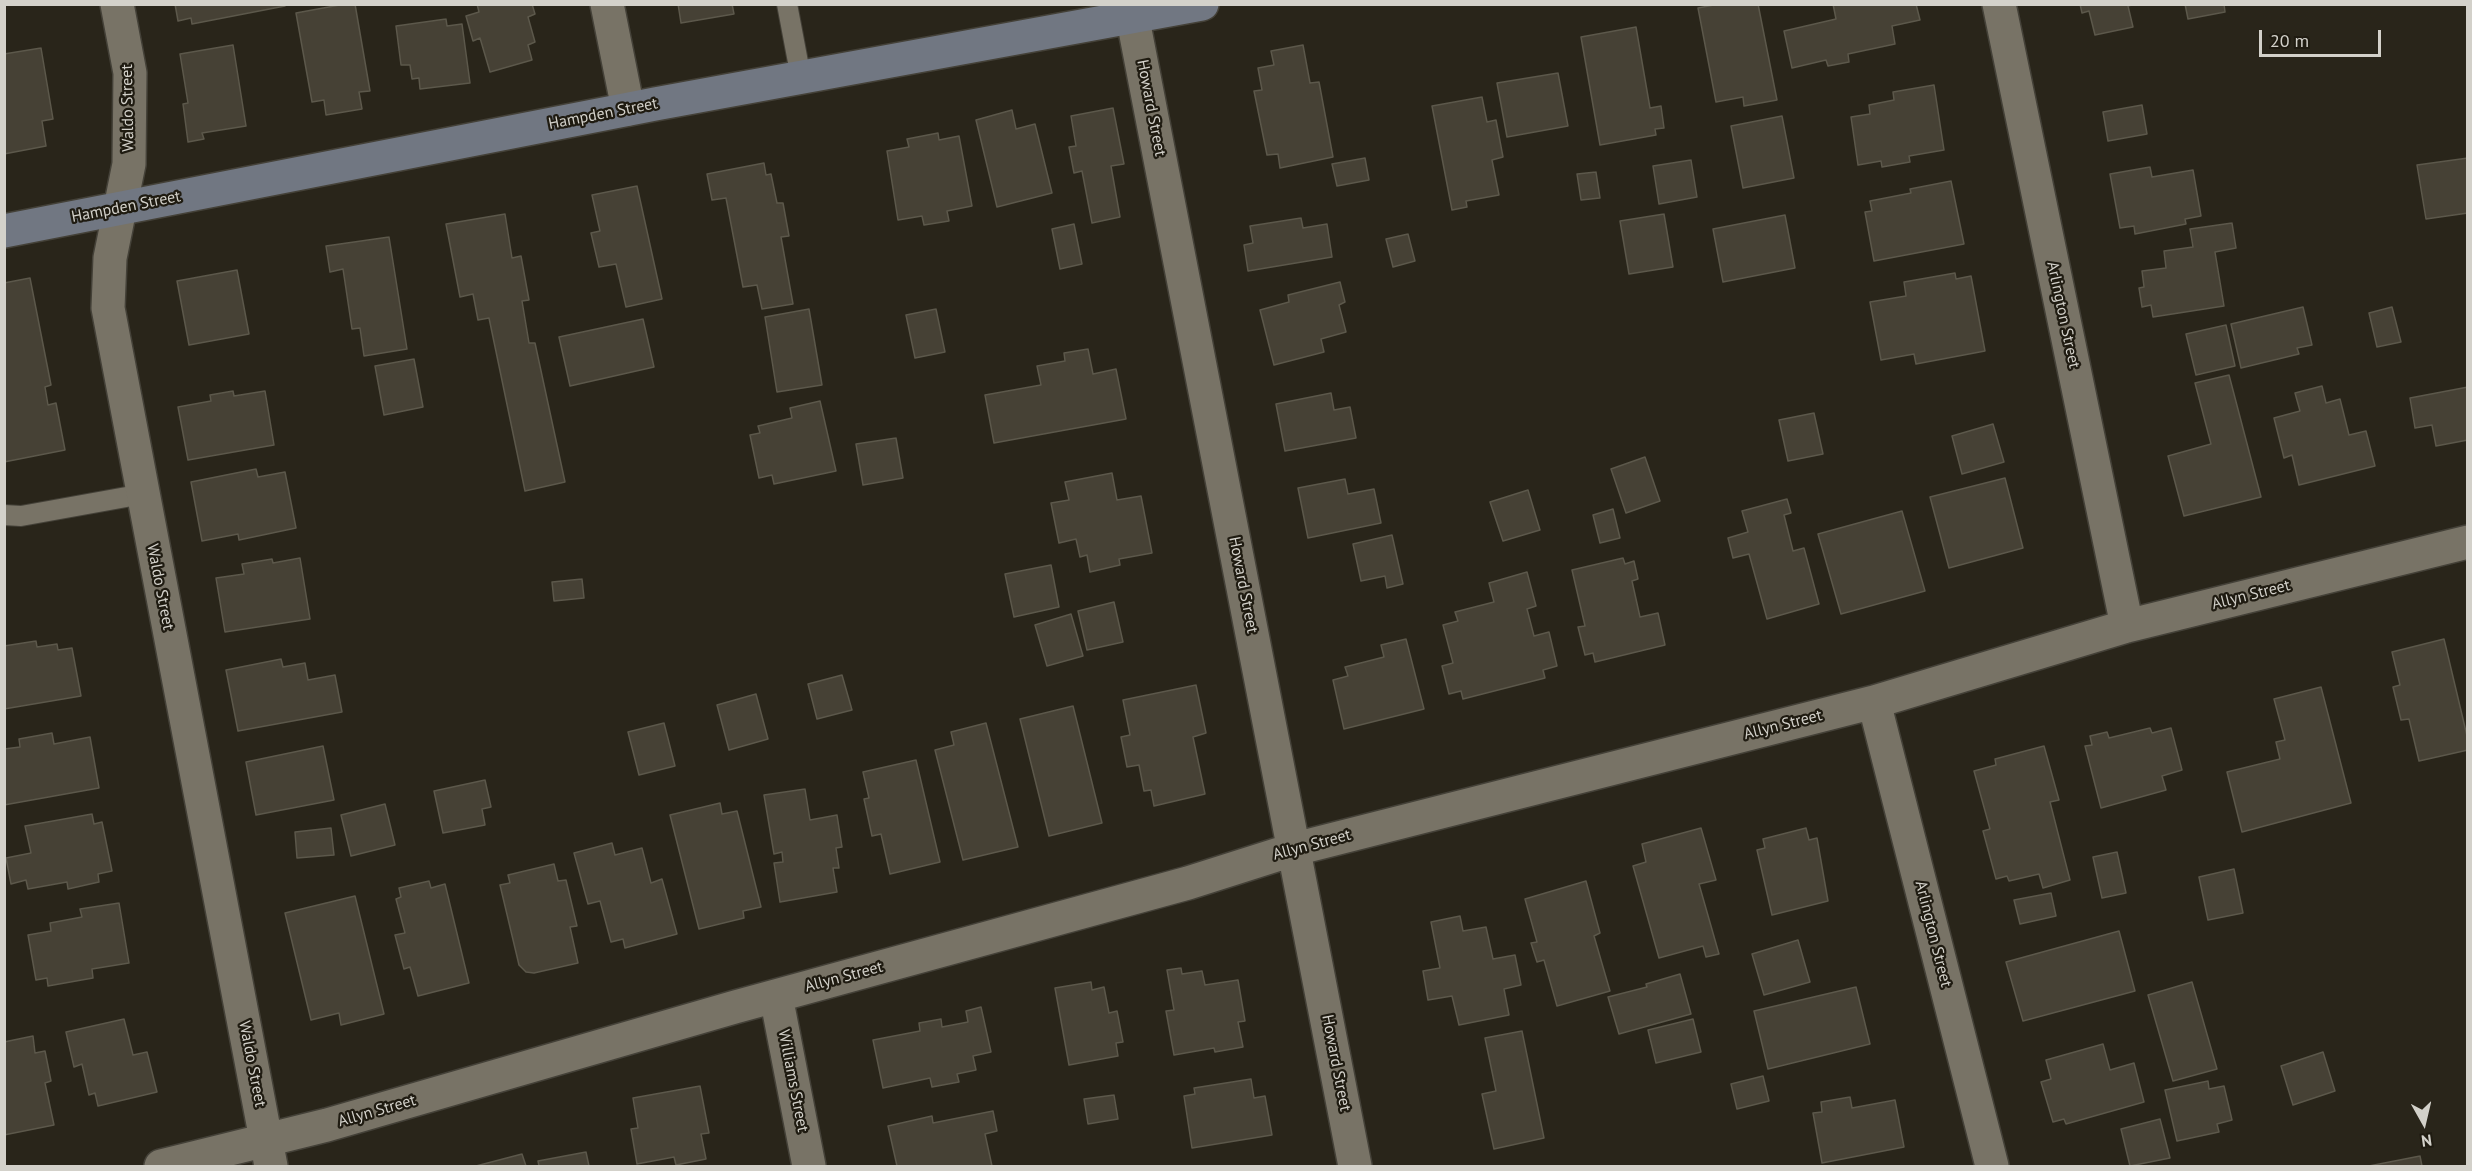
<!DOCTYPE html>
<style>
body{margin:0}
#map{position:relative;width:2472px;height:1171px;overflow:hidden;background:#29251a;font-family:"PT Sans",sans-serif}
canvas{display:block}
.frame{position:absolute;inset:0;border:6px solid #d3d1ca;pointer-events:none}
.north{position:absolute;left:2394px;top:1093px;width:60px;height:60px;-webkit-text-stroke:4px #1f1b11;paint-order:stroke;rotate:172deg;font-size:16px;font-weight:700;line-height:24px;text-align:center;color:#d3d1ca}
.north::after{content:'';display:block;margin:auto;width:21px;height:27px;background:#d3d1ca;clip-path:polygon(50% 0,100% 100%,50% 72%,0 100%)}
.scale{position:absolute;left:2259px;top:30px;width:122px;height:27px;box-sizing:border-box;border:3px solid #d3d1ca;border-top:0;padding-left:8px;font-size:18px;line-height:21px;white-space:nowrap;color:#d3d1ca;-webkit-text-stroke:4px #1f1b11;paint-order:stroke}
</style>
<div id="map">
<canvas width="2472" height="1171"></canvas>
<div class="frame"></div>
<div class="north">N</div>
<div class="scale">20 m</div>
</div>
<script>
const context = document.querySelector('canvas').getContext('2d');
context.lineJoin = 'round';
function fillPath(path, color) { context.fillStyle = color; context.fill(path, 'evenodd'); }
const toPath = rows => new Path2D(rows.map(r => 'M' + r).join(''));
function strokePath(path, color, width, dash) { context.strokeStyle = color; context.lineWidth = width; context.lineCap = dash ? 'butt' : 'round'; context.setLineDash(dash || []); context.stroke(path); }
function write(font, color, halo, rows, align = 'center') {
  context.font = font + ' "PT Sans",sans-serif'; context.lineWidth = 4.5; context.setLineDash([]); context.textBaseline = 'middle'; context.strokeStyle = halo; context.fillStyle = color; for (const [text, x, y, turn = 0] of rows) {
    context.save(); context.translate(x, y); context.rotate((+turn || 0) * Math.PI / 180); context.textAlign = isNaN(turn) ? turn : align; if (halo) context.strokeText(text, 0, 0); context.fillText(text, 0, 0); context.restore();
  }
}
const building = toPath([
 [175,4,285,4,285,6,192,24,191,18,178,21,175,4],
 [345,4,355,4,370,91,359,92,362,109,326,115,324,100,312,102,296,13,345,4],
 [477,4,532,4,535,14,528,17,535,42,528,45,532,60,490,72,480,38,473,41,466,16,479,12,477,4],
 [678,4,732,4,734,14,681,23,678,4],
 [1719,4,1758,4,1777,100,1744,106,1743,97,1716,102,1698,8,1719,4],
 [1833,4,1916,4,1920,20,1892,26,1895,44,1848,54,1849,62,1828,66,1826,60,1792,68,1784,31,1836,19,1833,4],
 [2080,4,2135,4,2128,6,2133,27,2095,35,2089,11,2082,13,2080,4],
 [2185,4,2224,4,2225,12,2188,19,2185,4],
 [446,19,447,26,462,24,470,83,420,89,419,78,412,79,410,65,401,65,396,26,446,19],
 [1636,27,1650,108,1661,106,1664,128,1655,129,1656,135,1600,145,1581,37,1636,27],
 [233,45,246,126,202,133,204,139,188,142,183,104,188,103,180,54,233,45],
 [1303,45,1310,83,1319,82,1333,157,1280,168,1278,154,1267,155,1254,91,1262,90,1258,68,1274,65,1271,51,1303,45],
 [41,48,53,119,42,121,46,146,4,154,4,54,41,48],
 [1558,73,1568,126,1507,137,1497,83,1558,73],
 [1934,85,1944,150,1909,156,1910,162,1882,167,1881,161,1858,165,1851,117,1870,114,1869,105,1894,100,1893,92,1934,85],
 [1482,97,1487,122,1496,120,1503,157,1492,160,1499,195,1466,201,1467,207,1452,210,1432,106,1482,97],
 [2142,105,2147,134,2108,141,2103,112,2142,105],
 [1113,108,1124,164,1111,166,1120,217,1092,223,1082,171,1074,173,1069,147,1076,146,1071,116,1113,108],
 [1012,110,1016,129,1035,124,1052,193,997,207,976,120,1012,110],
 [1782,116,1794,178,1743,188,1731,126,1782,116],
 [938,133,939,140,959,136,972,206,947,211,949,221,924,225,922,216,898,220,887,151,909,147,907,139,938,133],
 [1365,158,1369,180,1337,186,1332,164,1365,158],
 [2468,158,2468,213,2426,219,2417,165,2468,158],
 [1691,160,1697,197,1659,204,1653,166,1691,160],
 [764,163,766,175,771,174,777,203,783,203,789,236,781,237,793,304,762,309,757,285,743,287,726,198,712,200,707,174,764,163],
 [2150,167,2152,177,2193,170,2201,216,2185,219,2186,224,2135,234,2134,226,2120,228,2110,174,2150,167],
 [1596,172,1600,198,1581,200,1577,174,1596,172],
 [1951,181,1964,244,1874,261,1865,212,1872,211,1870,201,1911,193,1910,189,1951,181],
 [637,186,662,299,626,307,616,264,599,267,591,233,600,231,592,195,637,186],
 [505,214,512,258,521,256,529,300,522,301,529,343,535,343,565,482,525,491,489,318,478,320,473,294,460,297,446,224,505,214],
 [1664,214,1673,267,1629,274,1620,221,1664,214],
 [1785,215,1795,268,1723,282,1713,229,1785,215],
 [1301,218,1303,228,1327,224,1332,257,1248,271,1244,245,1253,243,1250,226,1301,218],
 [2232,223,2236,248,2215,252,2224,306,2153,317,2151,305,2142,307,2139,288,2144,287,2142,271,2166,268,2164,251,2193,247,2190,229,2232,223],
 [1074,224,1082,264,1060,269,1052,229,1074,224],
 [1408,234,1415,261,1393,267,1386,239,1408,234],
 [389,237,407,349,364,356,360,328,352,329,343,269,330,272,326,246,389,237],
 [237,270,249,334,189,345,177,281,237,270],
 [1955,273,1956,279,1971,276,1985,351,1916,364,1914,354,1881,360,1870,302,1906,296,1904,282,1955,273],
 [30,278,51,385,45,387,48,405,56,403,65,450,4,462,4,283,30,278],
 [1340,282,1345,302,1339,305,1346,332,1321,339,1324,352,1274,365,1260,310,1289,302,1288,295,1340,282],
 [2303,307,2312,345,2297,348,2299,354,2241,368,2231,324,2303,307],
 [2392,307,2401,342,2377,347,2369,313,2392,307],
 [809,309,822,385,777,392,765,317,809,309],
 [936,309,945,352,915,358,906,315,936,309],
 [643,319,654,367,570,386,559,337,643,319],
 [2226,325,2235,366,2196,375,2186,334,2226,325],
 [1088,349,1093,374,1116,369,1126,419,994,443,985,395,1041,385,1037,366,1065,361,1064,353,1088,349],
 [414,359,423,407,384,415,375,366,414,359],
 [2229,375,2261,497,2184,516,2168,456,2211,444,2195,383,2229,375],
 [2322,386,2326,403,2340,399,2349,435,2366,431,2375,466,2299,485,2292,455,2284,458,2274,418,2300,411,2295,393,2322,386],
 [2468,387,2468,440,2436,446,2432,425,2415,428,2410,398,2468,387],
 [233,391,234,396,265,391,274,445,188,460,178,407,211,401,210,395,233,391],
 [1331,393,1334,410,1350,407,1356,438,1285,451,1276,404,1331,393],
 [820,401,836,471,774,484,772,475,759,478,750,435,760,433,758,426,792,418,790,408,820,401],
 [1814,413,1823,454,1788,461,1779,420,1814,413],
 [1993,424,2004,462,1962,474,1952,436,1993,424],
 [896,438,903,478,863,485,856,444,896,438],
 [1645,457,1660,501,1626,513,1611,469,1645,457],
 [256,469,258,477,285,472,296,528,239,540,238,534,202,541,191,482,256,469],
 [1112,473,1117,500,1141,496,1152,553,1119,559,1120,565,1090,572,1087,555,1080,557,1076,539,1059,543,1051,503,1069,500,1065,482,1112,473],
 [2005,478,2023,548,1949,568,1930,497,2005,478],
 [1345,479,1348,494,1374,489,1381,523,1308,538,1298,488,1345,479],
 [1528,490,1540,530,1503,541,1490,502,1528,490],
 [1787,499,1791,513,1784,515,1793,551,1804,548,1819,604,1767,619,1749,554,1733,558,1728,538,1748,532,1742,511,1787,499],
 [1613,509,1620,538,1600,543,1593,515,1613,509],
 [1902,511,1925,591,1841,614,1818,534,1902,511],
 [1392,535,1403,584,1387,588,1385,576,1361,581,1353,544,1392,535],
 [300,558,310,619,225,632,216,578,244,574,242,564,272,559,273,563,300,558],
 [1623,558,1625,564,1634,561,1638,579,1632,581,1640,617,1658,613,1665,645,1595,662,1593,653,1585,655,1578,627,1585,626,1572,570,1623,558],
 [1051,565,1059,607,1014,617,1005,574,1051,565],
 [1527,572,1536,606,1527,609,1534,636,1549,632,1557,666,1543,670,1545,678,1463,699,1461,691,1449,694,1442,666,1453,663,1443,625,1458,621,1455,612,1494,602,1489,583,1527,572],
 [582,579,584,598,554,601,552,582,582,579],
 [1114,602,1123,642,1087,650,1078,611,1114,602],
 [1071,614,1083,656,1047,666,1035,625,1071,614],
 [1406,639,1424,709,1344,729,1333,680,1348,676,1345,667,1384,657,1381,645,1406,639],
 [2444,639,2468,740,2468,750,2419,761,2409,719,2401,720,2393,687,2400,685,2392,652,2444,639],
 [36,641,37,647,57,644,58,650,72,648,81,696,4,709,4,646,36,641],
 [281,659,283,667,305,663,308,680,335,675,342,712,238,731,226,670,281,659],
 [842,675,852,710,817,719,808,684,842,675],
 [1196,685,1206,733,1193,737,1205,794,1154,806,1151,790,1144,791,1139,765,1127,767,1121,737,1130,735,1123,700,1196,685],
 [2321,687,2351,803,2242,832,2227,772,2280,759,2276,742,2285,740,2274,699,2321,687],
 [756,694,768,739,729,750,717,705,756,694],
 [1073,706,1102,823,1049,836,1020,719,1073,706],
 [664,723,675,766,639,775,628,732,664,723],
 [986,723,1018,847,963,860,935,750,954,745,951,732,986,723],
 [2150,728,2152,733,2171,728,2182,770,2162,776,2166,790,2101,808,2085,746,2092,745,2090,736,2107,732,2109,738,2150,728],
 [52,733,54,744,90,737,99,788,4,805,4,749,20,747,19,739,52,733],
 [323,746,334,800,256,815,246,762,323,746],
 [2044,746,2059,800,2050,802,2070,880,2043,888,2039,874,2009,881,2007,876,1996,879,1983,831,1990,829,1974,771,1996,765,1995,759,2044,746],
 [916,760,940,862,890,874,881,834,872,836,864,799,869,798,863,772,916,760],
 [485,780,491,807,482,809,485,825,443,833,434,791,485,780],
 [805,789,810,820,837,815,842,847,836,848,839,868,833,868,837,892,780,902,774,863,783,862,782,852,774,854,764,795,805,789],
 [720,803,722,814,737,811,761,907,743,911,744,918,699,929,670,815,720,803],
 [385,804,395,845,351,856,341,815,385,804],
 [92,814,94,824,102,822,112,871,98,874,99,882,68,889,67,882,28,889,26,880,11,884,6,858,31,853,25,826,92,814],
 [331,828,334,855,297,858,295,832,331,828],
 [1701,828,1716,880,1699,884,1719,954,1706,957,1703,946,1659,958,1633,866,1646,862,1642,844,1701,828],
 [1806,828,1809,840,1817,838,1828,901,1772,915,1757,850,1765,848,1763,839,1806,828],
 [612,843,615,855,642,848,651,883,662,879,677,934,625,948,623,939,611,942,600,901,588,904,574,853,612,843],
 [2117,852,2126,893,2102,898,2093,857,2117,852],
 [554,864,558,881,566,880,577,926,570,927,578,963,534,973,526,972,519,965,500,885,510,883,508,875,554,864],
 [2234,869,2243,913,2208,920,2199,877,2234,869],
 [429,881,431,888,445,884,469,983,418,996,410,967,404,969,395,935,405,933,396,899,401,897,399,888,429,881],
 [1586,881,1600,933,1594,936,1610,991,1557,1006,1544,960,1537,962,1531,943,1537,942,1525,899,1586,881],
 [2051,893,2056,916,2020,924,2014,900,2051,893],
 [355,896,384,1014,341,1025,339,1013,311,1020,285,913,355,896],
 [119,903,129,963,92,969,93,978,48,986,47,978,36,980,28,935,51,931,50,923,82,917,80,909,119,903],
 [1460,916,1463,931,1486,927,1493,959,1515,955,1521,985,1504,989,1509,1015,1459,1025,1452,996,1428,1000,1423,971,1440,968,1431,922,1460,916],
 [2119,931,2135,991,2023,1021,2006,962,2119,931],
 [1798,940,1810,982,1764,995,1752,954,1798,940],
 [1181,968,1182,974,1202,971,1205,985,1238,980,1245,1021,1238,1022,1243,1047,1215,1052,1214,1048,1174,1055,1166,1011,1174,1010,1167,970,1181,968],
 [1680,974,1691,1014,1619,1034,1608,997,1647,987,1646,984,1680,974],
 [1091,982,1092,990,1104,987,1109,1013,1117,1011,1123,1042,1116,1043,1118,1056,1069,1065,1055,988,1091,982],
 [2192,982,2217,1069,2173,1081,2148,995,2192,982],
 [1856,987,1870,1044,1768,1069,1754,1011,1856,987],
 [981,1007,991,1052,973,1056,976,1070,957,1074,959,1082,932,1087,930,1078,883,1088,873,1040,920,1031,919,1023,941,1019,942,1027,968,1022,966,1011,981,1007],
 [124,1019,133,1055,147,1052,157,1092,98,1106,95,1093,89,1095,82,1064,74,1067,66,1032,124,1019],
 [1693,1019,1701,1052,1656,1063,1648,1030,1693,1019],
 [1522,1031,1544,1138,1494,1149,1482,1094,1496,1091,1485,1038,1522,1031],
 [33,1036,35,1053,45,1051,51,1081,45,1083,54,1125,4,1135,4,1042,33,1036],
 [2103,1044,2110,1070,2134,1063,2144,1102,2066,1124,2064,1119,2053,1122,2041,1082,2051,1079,2046,1060,2103,1044],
 [2323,1052,2335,1091,2293,1105,2281,1066,2323,1052],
 [1763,1076,1769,1101,1737,1109,1731,1084,1763,1076],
 [1251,1079,1254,1098,1265,1096,1272,1135,1192,1148,1184,1096,1195,1094,1194,1088,1251,1079],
 [2208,1081,2209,1089,2224,1086,2232,1120,2217,1124,2219,1132,2177,1141,2165,1090,2208,1081],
 [700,1086,709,1133,701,1134,706,1159,676,1165,674,1157,637,1164,631,1129,638,1128,633,1098,700,1086],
 [1114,1095,1118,1119,1088,1124,1084,1099,1114,1095],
 [1850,1097,1852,1108,1895,1100,1904,1147,1822,1163,1813,1113,1822,1112,1821,1102,1850,1097],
 [993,1111,997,1131,985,1134,992,1166,897,1166,888,1126,932,1116,933,1123,993,1111],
 [2160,1119,2170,1158,2130,1166,2121,1129,2160,1119],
 [586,1152,589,1166,539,1166,538,1161,586,1152],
 [522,1154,526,1166,476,1166,522,1154],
 [2420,1156,2422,1166,2369,1166,2420,1156]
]);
const service = toPath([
 [787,4,801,78],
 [4,515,21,516,143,494]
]);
const minor = toPath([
 [117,4,130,73,129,164,110,258,108,308,271,1166],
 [607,4,628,109],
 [1130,4,1355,1166],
 [1999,4,2127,626],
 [1874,702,1992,1166],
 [776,996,809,1166],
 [161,1166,327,1125,735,1007,1188,883,1295,849,1874,702,2127,626,2468,542]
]);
const secondary = toPath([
 [4,231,655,104,1202,4]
]);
const streetNames = [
 ["Waldo Street",128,108,-91],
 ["Howard Street",1151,108,79],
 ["Hampden Street",603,114,-11],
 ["Hampden Street",126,207,-11],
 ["Arlington Street",2063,315,78],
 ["Howard Street",1243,585,79],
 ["Waldo Street",160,587,79],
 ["Allyn Street",2251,595,-14],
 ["Allyn Street",1783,725,-14],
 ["Allyn Street",1312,845,-15],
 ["Arlington Street",1933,934,76],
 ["Allyn Street",844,977,-15],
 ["Howard Street",1336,1063,79],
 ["Waldo Street",252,1064,79],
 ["Williams Street",793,1081,79],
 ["Allyn Street",377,1111,-16]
];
fillPath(building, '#464135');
strokePath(building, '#5c584b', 1.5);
strokePath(service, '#444138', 22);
strokePath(minor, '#444138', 36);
strokePath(secondary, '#444138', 36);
strokePath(service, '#787366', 20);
strokePath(minor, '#787366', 33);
strokePath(secondary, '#717782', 33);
write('16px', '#d3d1ca', '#1f1b11', streetNames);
</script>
